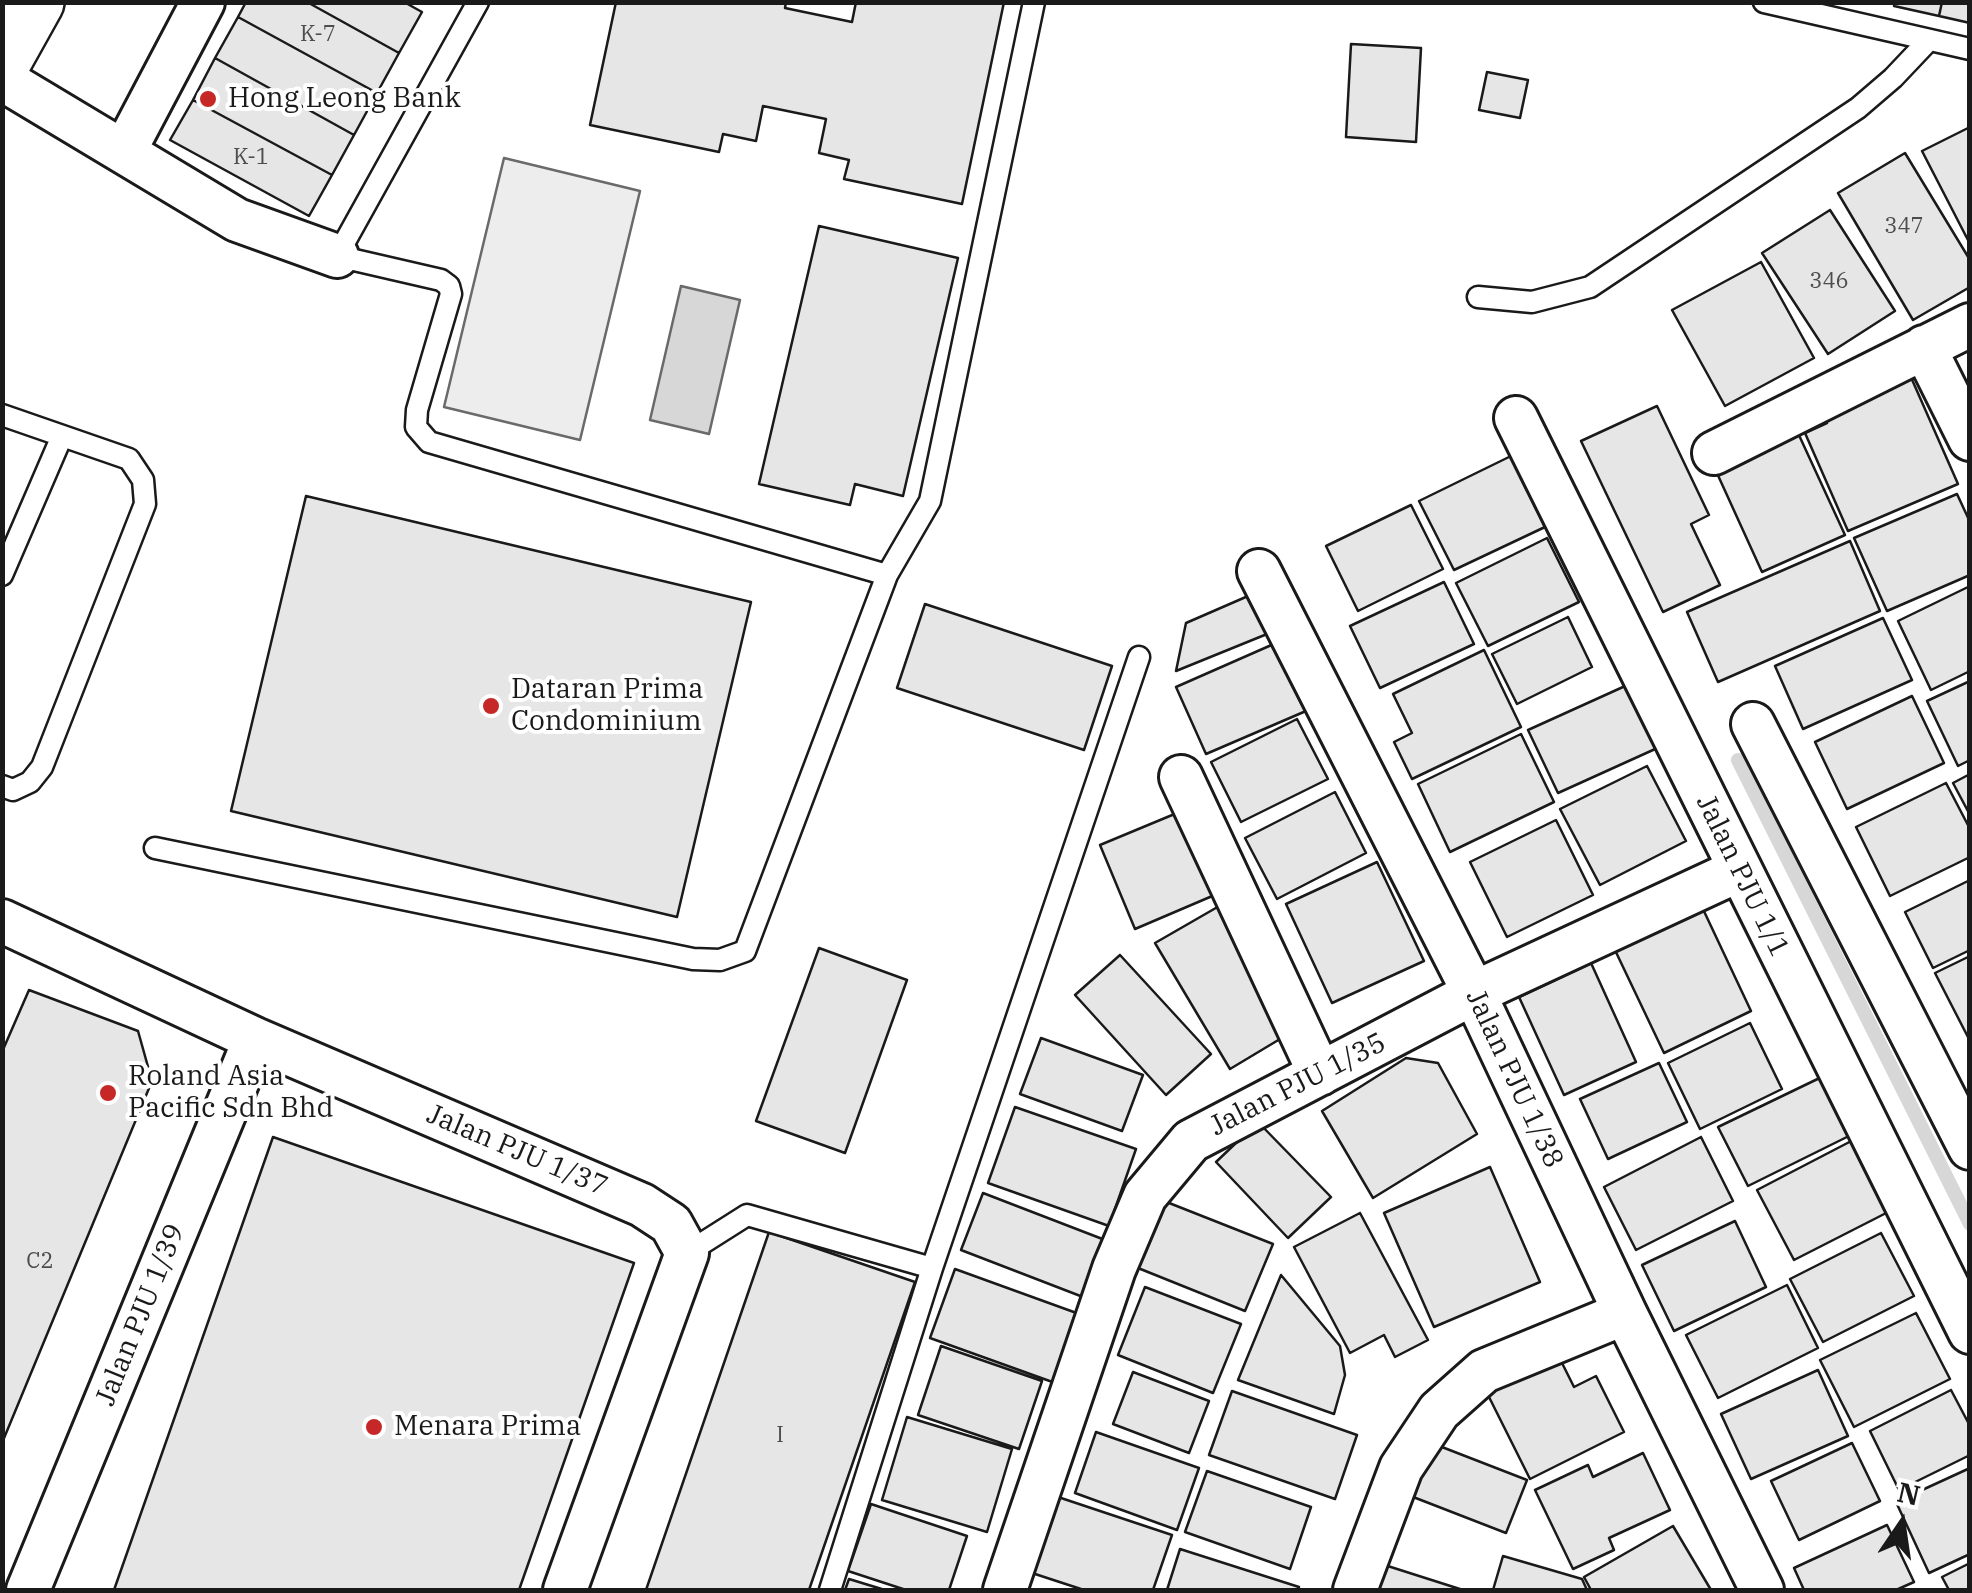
<!DOCTYPE html>
<style>
body{margin:0}
#map{position:relative;width:1972px;height:1593px;overflow:hidden;background:#fff;font-family:"IBM Plex Serif",serif}
canvas{display:block}
.frame{position:absolute;inset:0;border:5px solid #1a1a1a;pointer-events:none}
.north{position:absolute;left:1852px;top:1473px;width:100px;height:100px;-webkit-text-stroke:8px #fff;paint-order:stroke;rotate:13deg;font-size:28px;font-weight:700;line-height:40px;text-align:center;color:#1a1a1a}
.north::after{content:'';display:block;margin:auto;width:35px;height:45px;background:#1a1a1a;clip-path:polygon(50% 0,100% 100%,50% 72%,0 100%)}
</style>
<div id="map">
<canvas width="1972" height="1593"></canvas>
<div class="frame"></div>
<div class="north">N</div>
</div>
<script>
const context = document.querySelector('canvas').getContext('2d');
context.lineJoin = 'round';
function fillPath(path, color) { context.fillStyle = color; context.fill(path, 'evenodd'); }
const toPath = rows => new Path2D(rows.map(r => 'M' + r).join(''));
function strokePath(path, color, width, dash) { context.strokeStyle = color; context.lineWidth = width; context.lineCap = dash ? 'butt' : 'round'; context.setLineDash(dash || []); context.stroke(path); }
function write(font, color, halo, rows, align = 'center') {
  context.font = font + ' "IBM Plex Serif",serif'; context.lineWidth = 8; context.setLineDash([]); context.textBaseline = 'middle'; context.strokeStyle = halo; context.fillStyle = color; for (const [text, x, y, turn = 0] of rows) {
    context.save(); context.translate(x, y); context.rotate((+turn || 0) * Math.PI / 180); context.textAlign = isNaN(turn) ? turn : align; if (halo) context.strokeText(text, 0, 0); context.fillText(text, 0, 0); context.restore();
  }
}
const green = toPath([
 [504,158,640,191,580,440,444,407,504,158]
]);
const water = toPath([
 [681,286,740,300,709,434,650,420,681,286]
]);
const stream = toPath([
 [1738,760,1970,1224]
]);
const building = toPath([
 [246,2,307,2,399,53,377,93,238,17,246,2],
 [307,2,404,2,422,12,399,53,307,2],
 [616,2,786,2,785,8,852,22,856,2,1004,2,962,204,844,179,849,160,819,153,826,119,763,106,756,141,723,134,719,152,590,125,616,2],
 [1895,2,1942,2,1939,16,1894,6,1895,2],
 [1942,2,1970,2,1970,23,1939,16,1942,2],
 [238,17,377,93,354,135,215,58,238,17],
 [1351,44,1421,48,1416,142,1346,137,1351,44],
 [215,58,354,135,332,175,193,100,215,58],
 [1487,72,1528,80,1520,118,1479,110,1487,72],
 [193,100,332,175,309,216,170,140,193,100],
 [1970,127,1970,244,1922,151,1970,127],
 [1905,153,1970,260,1970,287,1913,320,1838,193,1905,153],
 [1830,210,1895,311,1828,354,1762,253,1830,210],
 [819,226,958,258,903,496,855,484,850,505,759,484,819,226],
 [1761,262,1814,358,1725,406,1672,310,1761,262],
 [1906,366,1958,484,1848,531,1805,433,1827,423,1818,404,1906,366],
 [1657,406,1709,515,1691,524,1720,585,1663,612,1581,441,1657,406],
 [1798,433,1845,535,1762,572,1716,471,1798,433],
 [1511,456,1545,527,1454,570,1419,501,1511,456],
 [1957,494,1970,522,1970,575,1887,611,1854,538,1957,494],
 [306,496,751,602,677,917,231,811,306,496],
 [1411,505,1443,569,1358,611,1326,546,1411,505],
 [1547,538,1579,602,1488,646,1456,583,1547,538],
 [1850,541,1880,611,1718,682,1687,612,1850,541],
 [1444,582,1474,644,1380,688,1350,626,1444,582],
 [1970,586,1970,671,1931,690,1898,621,1970,586],
 [1255,593,1272,632,1176,671,1186,623,1255,593],
 [925,604,1112,666,1084,750,897,688,925,604],
 [1568,617,1592,667,1517,704,1492,654,1568,617],
 [1883,618,1912,680,1803,729,1775,666,1883,618],
 [1276,643,1306,711,1206,754,1176,687,1276,643],
 [1484,650,1521,727,1412,779,1394,742,1412,733,1393,694,1484,650],
 [1970,681,1970,760,1958,766,1927,701,1970,681],
 [1634,682,1664,745,1558,793,1528,730,1634,682],
 [1912,696,1944,763,1847,809,1815,742,1912,696],
 [1297,719,1328,779,1241,822,1211,762,1297,719],
 [1521,734,1554,802,1450,852,1418,784,1521,734],
 [1647,766,1686,841,1600,885,1560,809,1647,766],
 [1970,774,1970,815,1953,783,1970,774],
 [1946,783,1970,829,1970,857,1890,896,1856,827,1946,783],
 [1335,792,1366,853,1277,899,1245,838,1335,792],
 [1189,808,1224,891,1135,929,1100,845,1189,808],
 [1556,820,1593,895,1507,937,1470,862,1556,820],
 [1377,862,1424,961,1332,1003,1286,904,1377,862],
 [1970,880,1970,950,1933,968,1905,912,1970,880],
 [1221,905,1295,1030,1230,1069,1155,943,1221,905],
 [1702,907,1751,1011,1664,1053,1614,948,1702,907],
 [819,948,907,980,845,1153,756,1121,819,948],
 [1120,955,1211,1054,1166,1095,1075,995,1120,955],
 [1970,956,1970,1041,1935,973,1970,956],
 [1591,963,1636,1062,1564,1095,1519,997,1591,963],
 [29,990,138,1031,152,1081,2,1443,2,1052,29,990],
 [1750,1023,1782,1089,1700,1129,1668,1063,1750,1023],
 [1041,1038,1143,1075,1122,1131,1020,1094,1041,1038],
 [1406,1058,1438,1063,1477,1134,1373,1198,1322,1111,1406,1058],
 [1659,1063,1687,1122,1608,1159,1580,1099,1659,1063],
 [1830,1073,1859,1131,1748,1186,1718,1127,1830,1073],
 [1015,1107,1136,1149,1109,1226,988,1183,1015,1107],
 [1258,1122,1331,1197,1288,1238,1216,1162,1258,1122],
 [273,1137,634,1263,519,1590,114,1590,273,1137],
 [1701,1137,1733,1201,1636,1250,1604,1187,1701,1137],
 [1859,1137,1896,1208,1794,1260,1757,1190,1859,1137],
 [1490,1167,1540,1282,1434,1327,1384,1213,1490,1167],
 [983,1193,1105,1240,1083,1297,961,1250,983,1193],
 [1159,1199,1273,1244,1245,1311,1133,1266,1159,1199],
 [1360,1213,1428,1340,1395,1357,1384,1335,1350,1353,1294,1247,1360,1213],
 [1735,1221,1766,1287,1674,1331,1642,1265,1735,1221],
 [769,1232,915,1282,809,1590,646,1590,769,1232],
 [1881,1233,1914,1296,1823,1342,1790,1279,1881,1233],
 [955,1269,1082,1315,1058,1384,930,1338,955,1269],
 [1281,1275,1340,1346,1345,1375,1334,1414,1238,1380,1281,1275],
 [1787,1285,1818,1348,1718,1398,1686,1335,1787,1285],
 [1145,1287,1241,1324,1213,1393,1118,1355,1145,1287],
 [1916,1313,1950,1379,1854,1427,1820,1360,1916,1313],
 [941,1346,1042,1381,1019,1449,918,1415,941,1346],
 [1558,1355,1574,1387,1596,1376,1624,1432,1530,1479,1486,1391,1558,1355],
 [1818,1370,1848,1436,1751,1479,1721,1414,1818,1370],
 [1133,1372,1209,1401,1189,1453,1113,1424,1133,1372],
 [1951,1390,1970,1426,1970,1455,1899,1490,1870,1431,1951,1390],
 [1232,1391,1357,1435,1335,1499,1209,1455,1232,1391],
 [907,1417,1012,1449,987,1532,882,1500,907,1417],
 [1096,1432,1199,1468,1177,1530,1075,1493,1096,1432],
 [1429,1442,1527,1480,1506,1533,1408,1495,1429,1442],
 [1852,1443,1880,1501,1799,1540,1771,1481,1852,1443],
 [1643,1453,1670,1510,1609,1538,1614,1550,1573,1569,1535,1490,1588,1465,1593,1477,1643,1453],
 [1970,1468,1970,1554,1929,1573,1896,1502,1970,1468],
 [1207,1471,1311,1507,1290,1569,1185,1532,1207,1471],
 [1058,1497,1172,1535,1153,1590,1084,1590,1032,1573,1058,1497],
 [871,1504,967,1536,949,1590,906,1590,848,1571,871,1504],
 [1887,1525,1914,1582,1896,1590,1804,1590,1794,1568,1887,1525],
 [1673,1526,1711,1590,1591,1590,1584,1577,1673,1526],
 [1180,1549,1299,1587,1297,1590,1167,1590,1180,1549],
 [1503,1556,1582,1579,1587,1590,1493,1590,1503,1556],
 [1372,1561,1463,1590,1362,1590,1372,1561],
 [1970,1563,1970,1590,1949,1590,1942,1577,1970,1563],
 [849,1579,885,1590,845,1590,849,1579]
]);
const lane = toPath([
 [478,2,337,256,441,280,449,286,451,294,417,410,416,427,429,442,887,575],
 [1764,2,1970,49],
 [1478,297,1532,302,1590,287,1858,108,1893,78,1929,40],
 [2,415,129,459,143,480,145,504,42,767,30,782,13,790,2,786],
 [2,575,62,436],
 [155,848,693,959,720,960,745,951,887,575,930,501,1034,2],
 [687,1253,747,1215,932,1268],
 [830,1590,932,1268,1139,657]
]);
const street = toPath([
 [2,79,237,220,337,256],
 [124,152,203,2],
 [1924,347,1970,439],
 [1516,418,1970,1332],
 [1714,453,1970,325],
 [1259,571,1474,993,1625,1313,1762,1590],
 [1753,724,1970,1148],
 [1181,777,1320,1074],
 [2,921,255,1039,642,1205,671,1224,687,1253,565,1590],
 [28,1590,255,1039],
 [1005,1590,1114,1269,1145,1196,1191,1141,1474,993,1739,870],
 [1355,1590,1401,1468,1439,1411,1484,1371,1625,1313]
]);
const secondary = toPath([
 [2,63,36,2]
]);
const markers = [
 [208,99,10,"#c62828"],
 [491,706,10,"#c62828"],
 [108,1093,10,"#c62828"],
 [374,1427,10,"#c62828"]
];
const numberNames = [
 ["K-7",318,35],
 ["K-1",251,158],
 ["347",1904,227],
 ["346",1829,282],
 ["C2",40,1262],
 ["I",780,1436]
];
const poiNames = [
 ["Hong Leong Bank",228,99],
 ["Dataran Prima",511,690],
 ["Condominium",511,722],
 ["Roland Asia",128,1077],
 ["Pacific Sdn Bhd",128,1109],
 ["Menara Prima",394,1427]
];
const streetNames = [
 ["Jalan PJU 1/1",1742,876,64],
 ["Jalan PJU 1/38",1514,1079,65],
 ["Jalan PJU 1/35",1298,1085,-27],
 ["Jalan PJU 1/37",517,1151,23],
 ["Jalan PJU 1/39",141,1315,-68]
];
fillPath(green, '#ededed');
strokePath(green, '#6a6a6a', 2.5);
fillPath(water, '#d7d7d7');
strokePath(water, '#6a6a6a', 2.5);
strokePath(stream, '#d7d7d7', 14);
fillPath(building, '#e6e6e6');
strokePath(building, '#1a1a1a', 2.5);
strokePath(lane, '#1a1a1a', 25);
strokePath(street, '#1a1a1a', 48);
strokePath(secondary, '#1a1a1a', 60);
strokePath(lane, '#fff', 20);
strokePath(street, '#fff', 42);
strokePath(secondary, '#fff', 55);
for (const [x, y, r, color] of markers) { const dot = new Path2D(); dot.arc(x, y, r, 0, 2 * Math.PI); context.fillStyle = color; context.fill(dot); strokePath(dot, '#fff', 4); }
write('22px', '#4d4d4d', null, numberNames);
write('28px', '#1a1a1a', '#fff', poiNames, 'left');
write('28px', '#1a1a1a', '#fff', streetNames);
</script>
